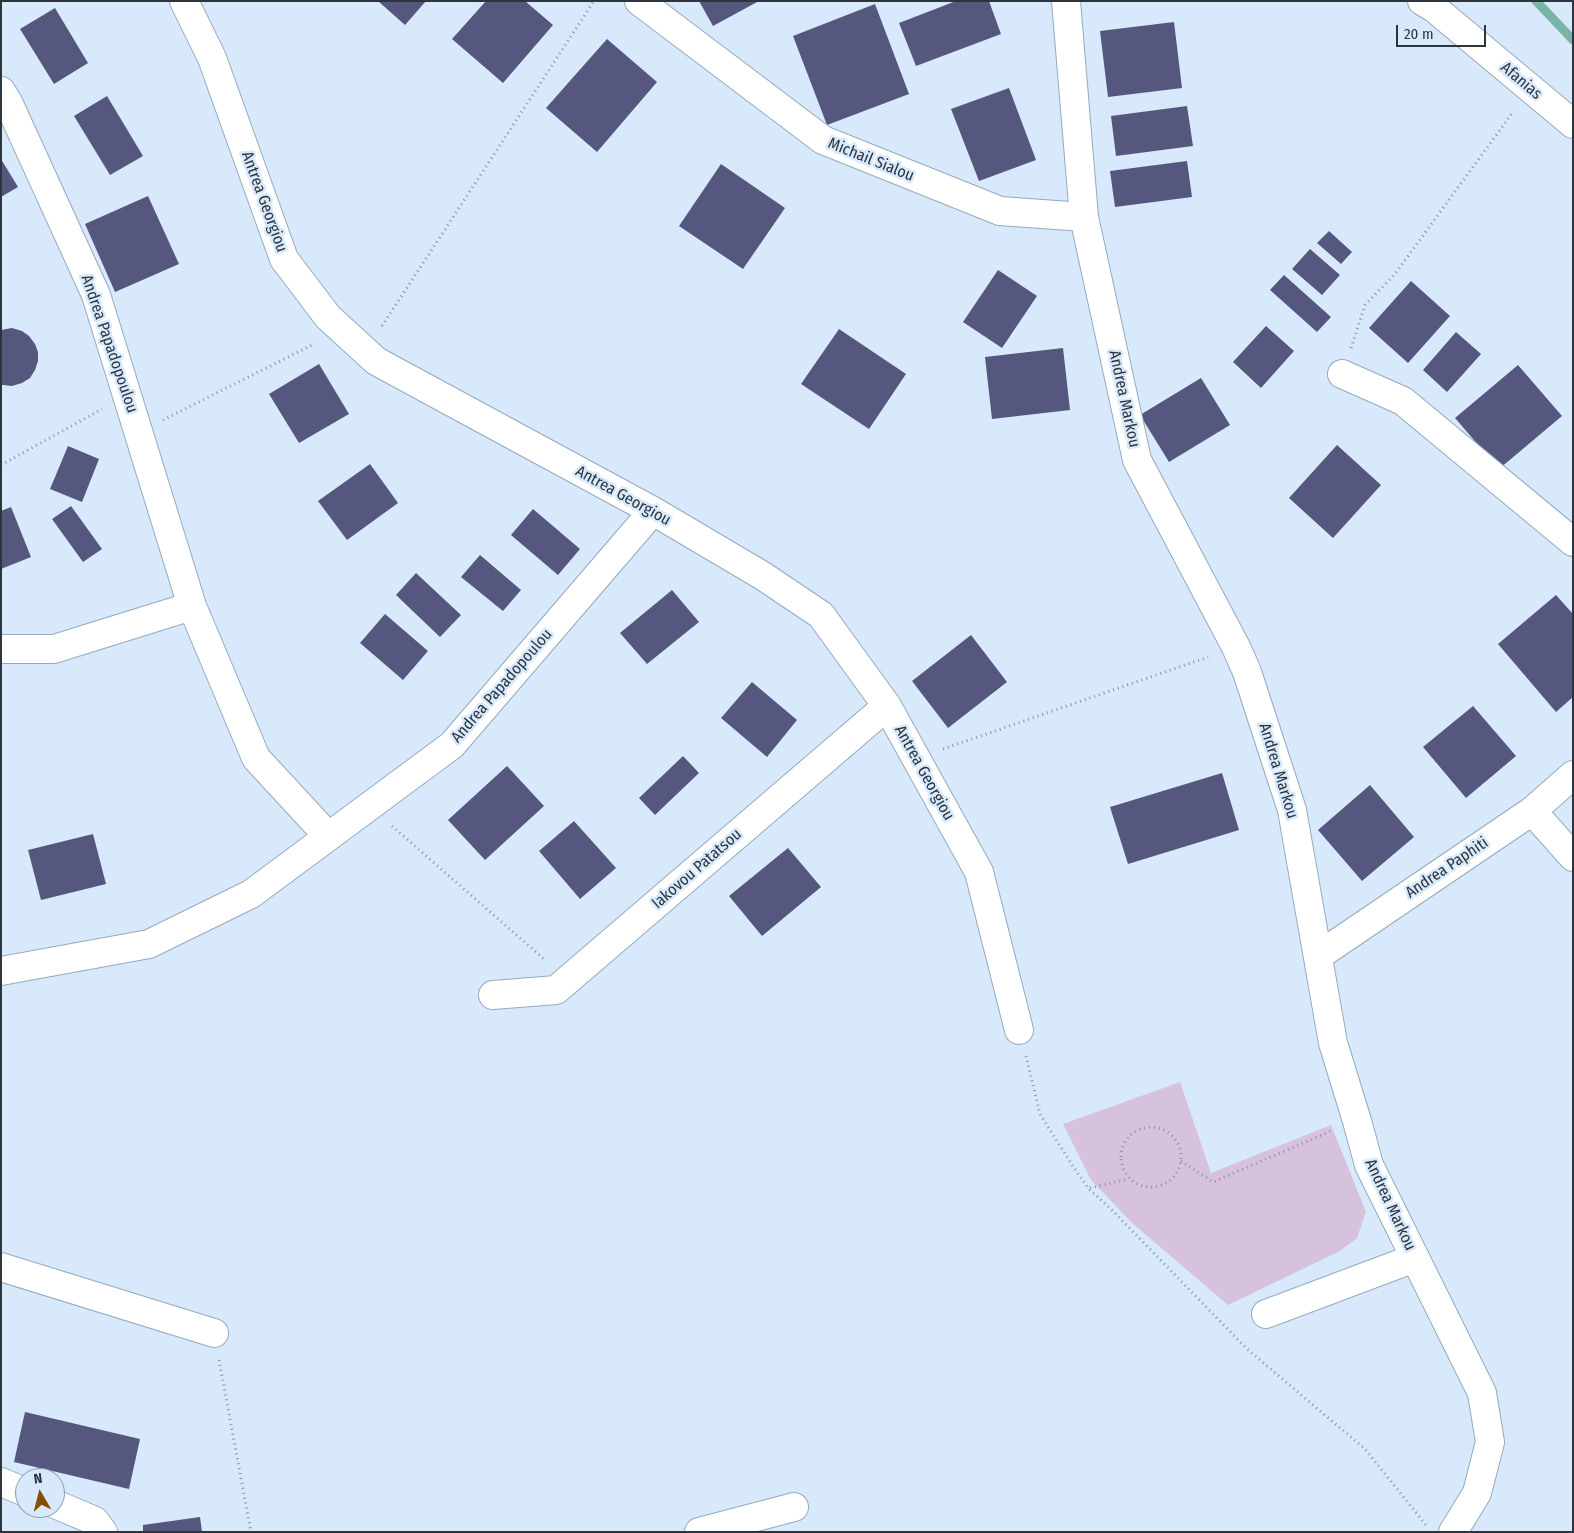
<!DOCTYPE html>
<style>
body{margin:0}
#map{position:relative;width:1574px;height:1533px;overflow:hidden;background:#d7e9fb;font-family:"Fira Sans Condensed",sans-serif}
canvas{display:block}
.frame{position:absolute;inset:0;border:2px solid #2c353d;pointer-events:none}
.north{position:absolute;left:15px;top:1468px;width:50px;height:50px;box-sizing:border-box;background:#d7e9fb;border:1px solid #93a1af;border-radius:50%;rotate:352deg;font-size:14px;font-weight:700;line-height:20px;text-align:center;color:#2c353d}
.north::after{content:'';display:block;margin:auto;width:18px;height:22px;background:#874d03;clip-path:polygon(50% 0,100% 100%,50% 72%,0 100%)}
.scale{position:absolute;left:1396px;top:25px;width:90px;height:22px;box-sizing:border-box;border:2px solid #2c353d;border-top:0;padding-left:6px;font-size:15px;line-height:18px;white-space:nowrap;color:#2c353d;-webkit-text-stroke:4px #d7e9fb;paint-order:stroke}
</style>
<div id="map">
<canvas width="1574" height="1533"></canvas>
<div class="frame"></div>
<div class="north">N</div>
<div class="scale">20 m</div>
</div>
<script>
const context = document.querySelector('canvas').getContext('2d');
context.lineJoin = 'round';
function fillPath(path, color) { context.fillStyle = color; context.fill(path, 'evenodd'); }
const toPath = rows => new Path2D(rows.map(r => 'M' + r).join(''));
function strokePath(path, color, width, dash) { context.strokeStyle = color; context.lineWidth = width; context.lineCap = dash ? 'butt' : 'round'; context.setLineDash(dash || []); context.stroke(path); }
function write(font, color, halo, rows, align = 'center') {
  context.font = font + ' "Fira Sans Condensed",sans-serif'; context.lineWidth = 5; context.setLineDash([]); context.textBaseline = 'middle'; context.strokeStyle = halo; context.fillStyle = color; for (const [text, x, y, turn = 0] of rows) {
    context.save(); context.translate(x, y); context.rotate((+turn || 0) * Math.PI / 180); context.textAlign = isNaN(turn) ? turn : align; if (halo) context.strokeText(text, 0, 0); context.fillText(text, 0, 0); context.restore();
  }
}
const green = toPath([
 [1180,1082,1211,1173,1331,1125,1366,1212,1357,1238,1340,1251,1228,1305,1132,1223,1091,1180,1063,1124]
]);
const stream = toPath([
 [1536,1,1573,40]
]);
const building = toPath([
 [378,1,426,1,405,25],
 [486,1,525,1,553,25,503,83,452,39],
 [699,1,759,1,713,26],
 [956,1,989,1,1001,34,916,66,899,23],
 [875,4,909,94,827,125,793,36],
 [55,8,88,63,54,84,20,29],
 [1174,22,1182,88,1108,97,1100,31],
 [607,39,657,82,597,152,546,108],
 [1009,88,1036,160,979,181,951,109],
 [107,96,143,156,110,175,74,116],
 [1187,106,1193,146,1116,156,1111,116],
 [1,159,18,187,1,197],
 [1187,161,1192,197,1115,207,1110,171],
 [721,164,785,208,743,269,679,226],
 [148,196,179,264,115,292,85,224],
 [1329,231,1352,252,1341,264,1317,243],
 [1310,249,1340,275,1322,295,1292,269],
 [998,270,1037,296,1002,348,963,322],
 [1284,275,1331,317,1317,332,1270,290],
 [1411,281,1450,316,1408,363,1369,328],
 [1266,326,1294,351,1261,388,1233,362],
 [12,328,22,331,29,336,35,344,38,352,38,361,35,370,30,378,22,383,12,386,3,385,1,385,1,330],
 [839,329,906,374,869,429,801,384],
 [1456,332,1481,354,1447,392,1423,370],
 [1063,348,1070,410,992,419,985,357],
 [319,364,349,414,299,443,269,394],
 [1518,365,1562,416,1499,469,1455,418],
 [1201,378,1230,425,1169,462,1140,415],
 [1337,445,1381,485,1333,538,1289,498],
 [68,446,99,459,82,502,50,489],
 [370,464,398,503,347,540,318,501],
 [71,506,102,549,83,562,52,519],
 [11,507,31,557,1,569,1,511],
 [533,509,580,549,558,575,511,535],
 [480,555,521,590,503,611,461,577],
 [416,573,461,615,440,637,396,595],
 [672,590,699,622,647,664,620,633],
 [1556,595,1573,614,1573,697,1556,712,1498,644],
 [385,614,428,651,403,680,360,643],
 [971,635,1007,682,948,728,912,681],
 [752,682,797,720,767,757,721,718],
 [1473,706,1516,756,1466,798,1423,747],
 [683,756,699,773,655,815,639,798],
 [507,766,544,806,485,860,448,820],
 [1222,773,1239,830,1128,864,1110,807],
 [1370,785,1414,837,1362,881,1318,830],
 [574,821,616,868,580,899,539,851],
 [93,834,106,884,41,900,28,850],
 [788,848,821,887,762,936,729,896],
 [25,1412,140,1439,129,1489,14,1462],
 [200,1517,202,1532,143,1532,143,1525]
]);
const path = toPath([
 [382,326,594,1],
 [1351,348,1365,305,1395,274,1513,112],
 [163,420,314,344],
 [1,465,102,409],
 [943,749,1208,657],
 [392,826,545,960],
 [1026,1056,1040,1114,1072,1165,1089,1189,1111,1209,1247,1349,1365,1449,1426,1525],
 '1121 1157a30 30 0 1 1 60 0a30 30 0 1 1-60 0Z',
 [1181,1161,1213,1182,1331,1131],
 [1090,1188,1129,1179],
 [219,1360,251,1532]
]);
const minor = toPath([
 [184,1,212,58,284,259,328,317,376,361,653,511,763,576,821,615,887,706,979,872,1019,1030],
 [639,1,823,140,1000,211,1084,217],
 [1066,1,1084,217,1137,460,1236,647,1247,672,1292,810,1333,1043,1357,1121,1369,1165,1482,1393,1490,1442,1477,1493,1453,1532],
 [1422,1,1434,8,1573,124],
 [1,91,8,102,96,295,192,606,256,758,328,836],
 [1342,374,1403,401,1573,542],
 [1,649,54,649,192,606],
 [1532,811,1573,857],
 [1318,956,1532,811,1573,775],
 [1,971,149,944,251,894,452,745,653,511],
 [493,995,556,990,887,706],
 [1,1267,214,1333],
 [1266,1314,1415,1258],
 [1,1482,25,1492],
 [55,1504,95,1521,103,1532],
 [699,1532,794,1507]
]);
const streetNames = [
 ["Afanias",1521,81,40],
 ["Michail Sialou",871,160,22],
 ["Antrea Georgiou",264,202,70],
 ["Andrea Papadopoulou",109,344,71],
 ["Andrea Markou",1124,399,78],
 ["Antrea Georgiou",623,496,29],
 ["Andrea Papadopoulou",502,686,-49],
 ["Andrea Markou",1278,771,73],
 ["Antrea Georgiou",924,773,61],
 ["Andrea Paphiti",1447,868,-34],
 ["Iakovou Patatsou",697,869,-41],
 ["Andrea Markou",1390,1205,65]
];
fillPath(green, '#d7c2de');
strokePath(stream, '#79b5a7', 9);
fillPath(building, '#56577f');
strokePath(minor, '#95aabf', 30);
strokePath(path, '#8795a2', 3, [1, 4]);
strokePath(minor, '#fff', 28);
write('16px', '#2c353d', '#d7e9fb', streetNames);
</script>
